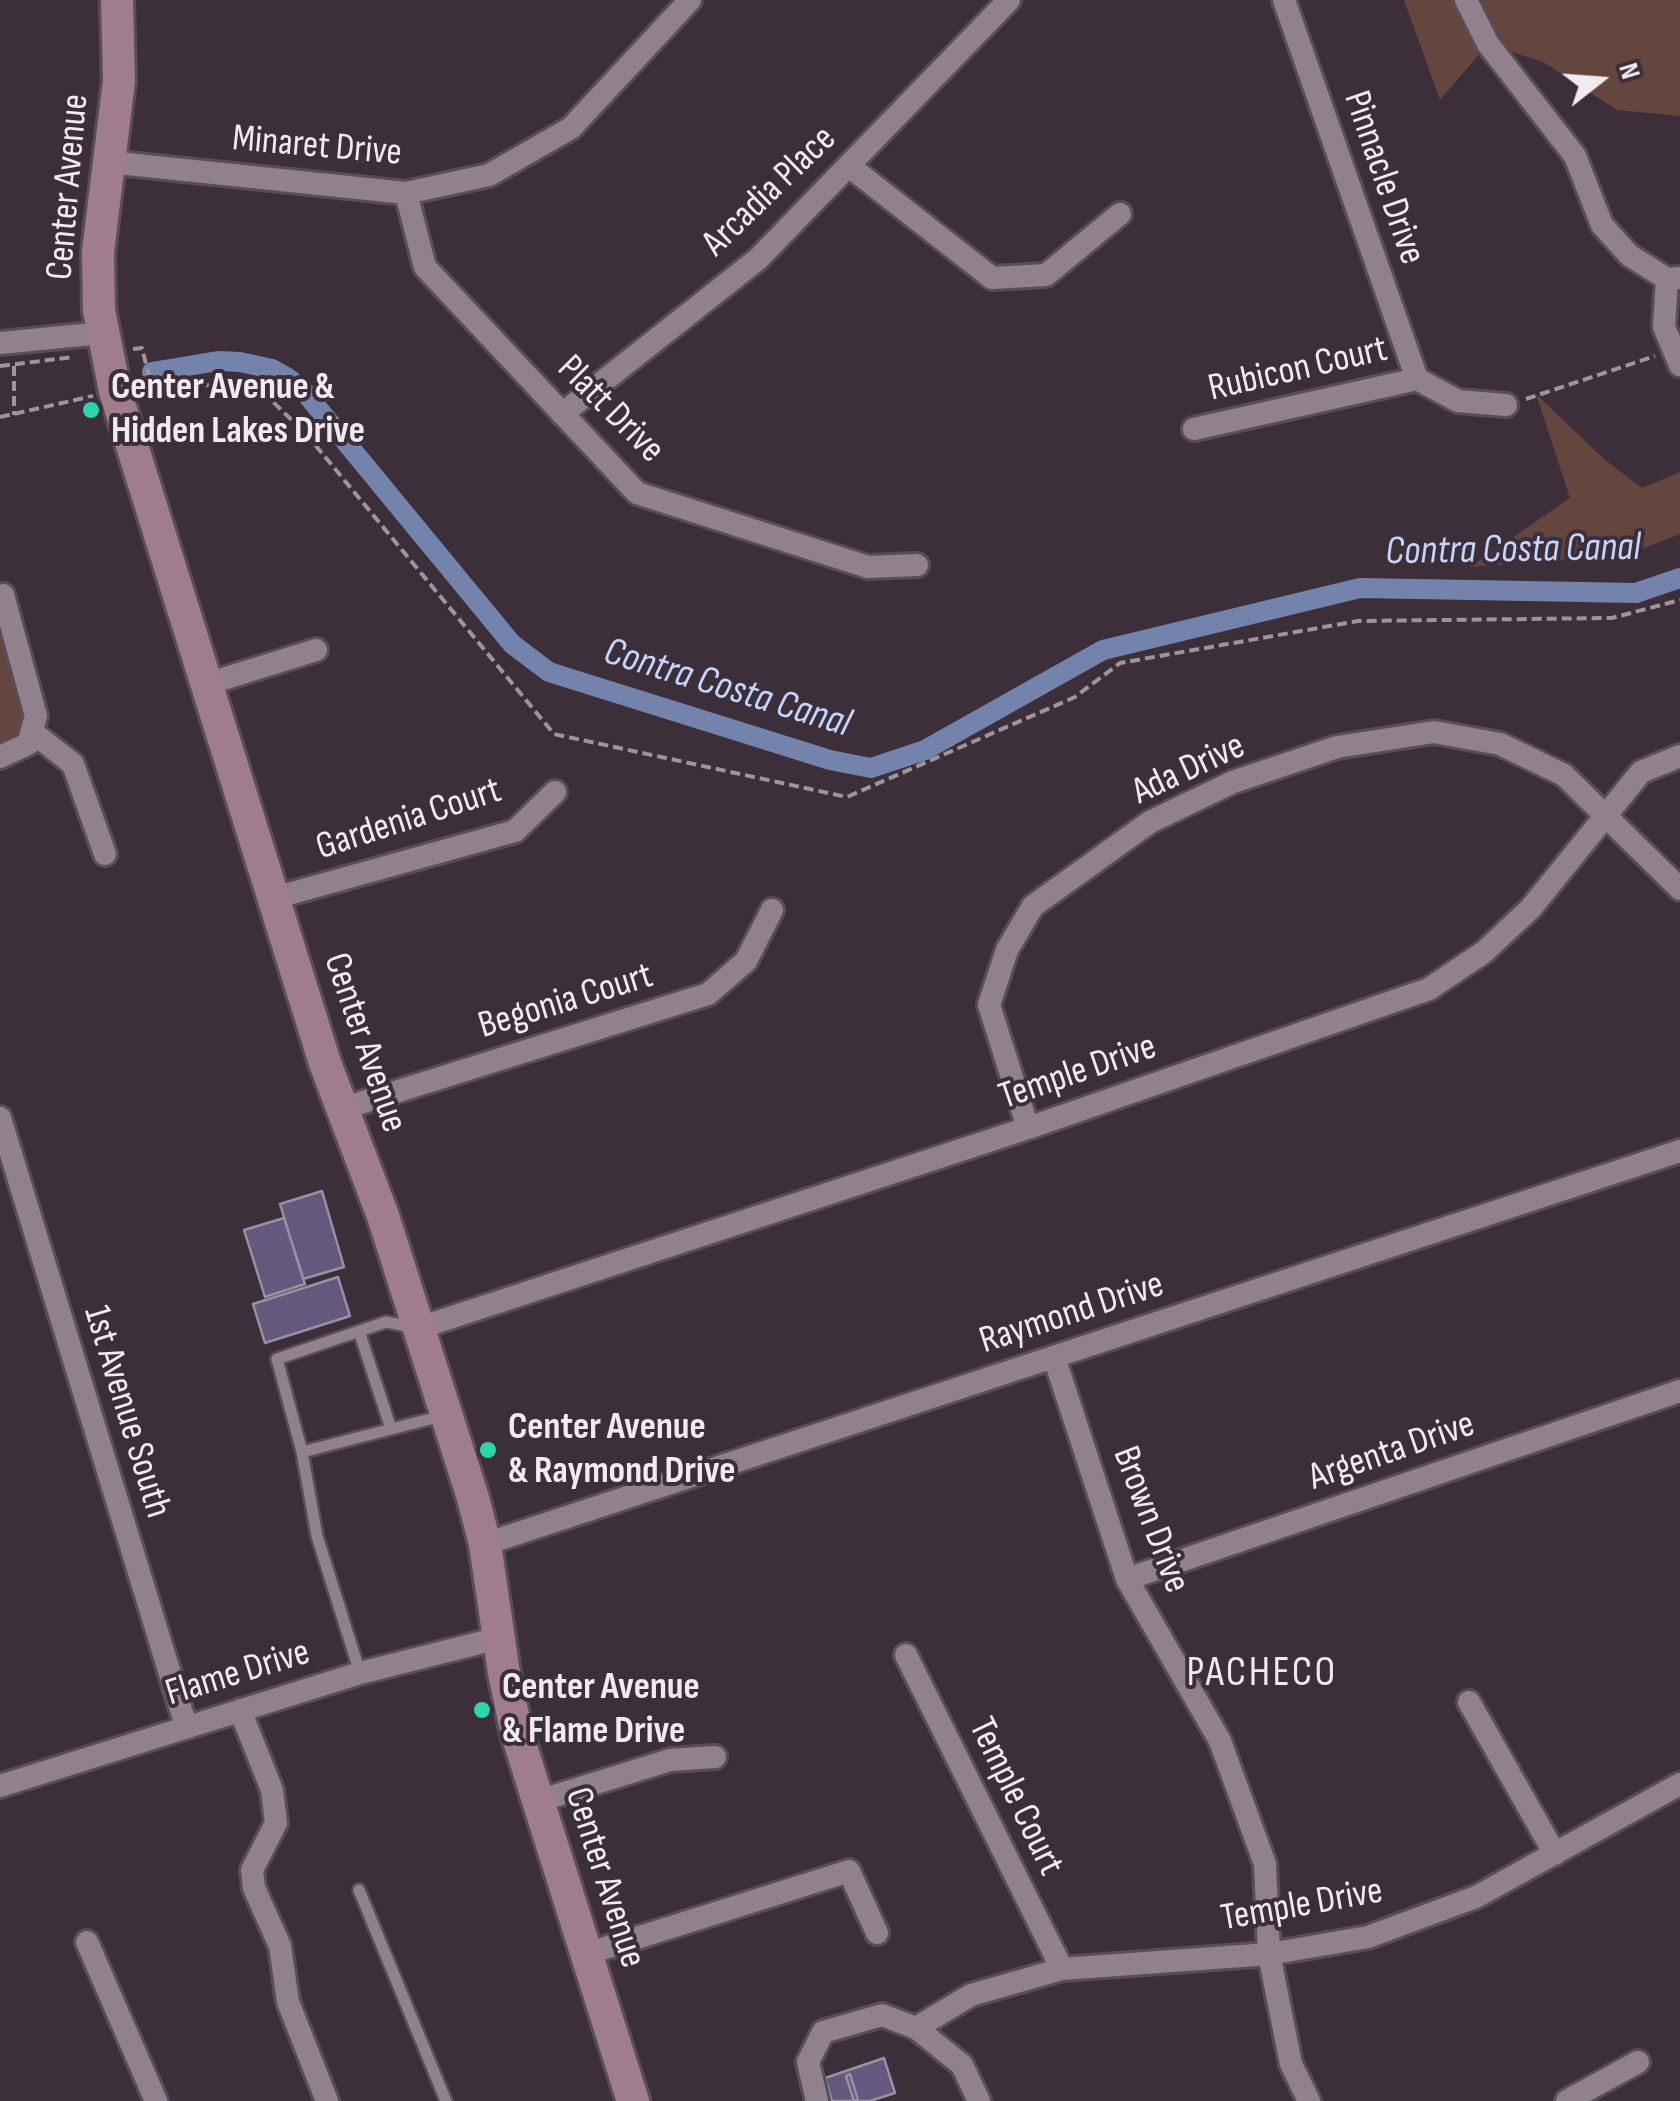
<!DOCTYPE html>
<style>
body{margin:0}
#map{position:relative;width:1680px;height:2101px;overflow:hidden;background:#3c2f3a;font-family:"Sofia Sans Condensed",sans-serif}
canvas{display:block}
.north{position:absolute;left:1550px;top:30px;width:100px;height:100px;-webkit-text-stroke:8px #3c2f3a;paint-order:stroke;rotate:73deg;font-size:28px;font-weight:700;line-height:40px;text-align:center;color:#f2eaf1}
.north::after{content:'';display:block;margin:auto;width:35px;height:45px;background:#f2eaf1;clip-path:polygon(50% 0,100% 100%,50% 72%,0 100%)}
</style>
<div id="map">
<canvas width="1680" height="2101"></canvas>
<div class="north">N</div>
</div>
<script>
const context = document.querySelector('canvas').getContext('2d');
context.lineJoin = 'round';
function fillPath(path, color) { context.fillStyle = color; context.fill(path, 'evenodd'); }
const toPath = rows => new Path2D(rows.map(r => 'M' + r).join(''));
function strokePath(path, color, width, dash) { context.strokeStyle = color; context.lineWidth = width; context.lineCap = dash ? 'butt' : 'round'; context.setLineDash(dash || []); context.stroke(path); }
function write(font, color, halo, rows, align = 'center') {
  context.font = font + ' "Sofia Sans Condensed",sans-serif'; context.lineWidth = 8; context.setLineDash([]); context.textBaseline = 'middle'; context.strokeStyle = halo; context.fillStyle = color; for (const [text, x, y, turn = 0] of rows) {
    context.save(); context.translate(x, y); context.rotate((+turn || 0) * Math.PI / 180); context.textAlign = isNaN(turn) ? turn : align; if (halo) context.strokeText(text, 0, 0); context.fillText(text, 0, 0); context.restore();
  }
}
const green = toPath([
 [1404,0,1680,0,1680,116,1617,110,1543,62,1488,44,1440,100],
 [1536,394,1604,459,1642,488,1680,472,1680,534,1629,554,1470,567,1570,498],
 [0,588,26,671,28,744,0,757]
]);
const canal = toPath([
 [152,372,218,361,240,362,272,369,288,378,302,389,512,644,549,672,830,760,871,768,925,750,1103,650,1360,588,1636,593,1680,578]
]);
const building = toPath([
 [322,1191,344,1267,303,1279,280,1204,322,1191],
 [284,1218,305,1284,265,1297,244,1230,284,1218],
 [338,1277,350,1316,265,1343,253,1304,338,1277],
 [884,2058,895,2093,870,2101,854,2101,858,2100,850,2074,846,2076,854,2101,832,2101,825,2078,884,2058],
 [850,2074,858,2100,854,2101,846,2076,850,2074]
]);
const path = toPath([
 [133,349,142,348,153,392,202,385,230,386,264,393,307,435,554,734,847,797,1075,697,1120,663,1358,621,1612,618,1680,600],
 [0,366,74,357],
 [14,366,14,415],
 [1526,399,1655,356],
 [0,417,93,396]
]);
const lane = toPath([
 [359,1331,391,1429],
 [302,1452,442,1416],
 [360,1673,317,1536,302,1452,277,1359,386,1322,412,1327],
 [359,1890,446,2101]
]);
const street = toPath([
 [1284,0,1417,379],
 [1466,0,1488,44,1575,156,1602,225,1629,255,1667,279,1680,278],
 [108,162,406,193,489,175,571,128,690,0],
 [849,166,992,278,1046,275,1120,214],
 [406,193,425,267,637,493,868,567,917,565],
 [1667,279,1664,327,1680,365],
 [0,343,102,333],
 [1417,379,1458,401,1506,405],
 [562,414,758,259,1009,0],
 [1194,429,1417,379],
 [207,684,316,650],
 [32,732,73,764,105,854],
 [0,757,28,744,36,716,3,595],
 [274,898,515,831,555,792],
 [341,1109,708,994,746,961,772,910],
 [0,1118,186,1726],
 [1028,1128,989,1005,1007,950,1033,906,1150,822,1233,782,1337,747,1434,732,1500,744,1564,775,1680,889],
 [419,1328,1028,1128,1429,989,1484,952,1531,908,1641,772,1680,756],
 [1054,1357,1127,1579,1220,1741,1265,1864,1269,1954,1291,2064,1309,2101],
 [485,1544,1680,1151],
 [1127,1579,1680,1391],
 [906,1655,1062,1969],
 [1469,1702,1555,1854],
 [240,1710,272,1790,276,1823,252,1870,254,1888,280,1946,288,2002,327,2101],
 [0,1786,360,1673,499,1638],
 [538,1801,670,1760,715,1757],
 [87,1942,156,2101],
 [586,1954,849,1871,877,1933],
 [916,2028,971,1995,1062,1969,1269,1954,1368,1937,1476,1897,1680,1784],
 [817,2101,808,2062,823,2032,882,2015,916,2028,962,2065,979,2101],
 [1567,2101,1638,2062]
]);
const secondary = toPath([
 [117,0,119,81,98,252,99,310,115,391,325,1063,383,1216,473,1498,485,1544,504,1673,517,1734,633,2101]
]);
const markers = [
 [91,410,10,"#2ad5ac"],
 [488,1450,10,"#2ad5ac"],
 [482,1710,10,"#2ad5ac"]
];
const streetNames = [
 ["Minaret Drive",317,147,5],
 ["Pinnacle Drive",1383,178,71],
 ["Center Avenue",69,187,-85],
 ["Arcadia Place",770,192,-44],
 ["Rubicon Court",1298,370,-13],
 ["Platt Drive",610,410,45],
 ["Ada Drive",1189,770,-25],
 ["Gardenia Court",409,820,-18],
 ["Begonia Court",566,1002,-17],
 ["Center Avenue",364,1043,71],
 ["Temple Drive",1078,1073,-19],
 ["Raymond Drive",1072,1314,-18],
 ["1st Avenue South",126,1412,73],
 ["Argenta Drive",1392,1452,-19],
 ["Brown Drive",1150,1520,69],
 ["Flame Drive",238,1674,-17],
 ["Temple Court",1015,1797,64],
 ["Center Avenue",604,1878,72],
 ["Temple Drive",1302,1906,-10]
];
const poiNames = [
 ["Center Avenue &",111,388],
 ["Hidden Lakes Drive",111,432],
 ["Center Avenue",508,1428],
 ["& Raymond Drive",508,1472],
 ["Center Avenue",502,1688],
 ["& Flame Drive",502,1732]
];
const waterNames = [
 ["Contra Costa Canal",1513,551,-1],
 ["Contra Costa Canal",727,689,17]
];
const quarterNames = [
 ["PACHECO",1262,1674]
];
fillPath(green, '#64463f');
strokePath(canal, '#7383ab', 20);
fillPath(building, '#65587f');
strokePath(building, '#9792a2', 2.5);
strokePath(lane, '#594e57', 16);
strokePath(street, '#594e57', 28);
strokePath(secondary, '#594e57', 38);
strokePath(path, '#9e949d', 4, [10, 5]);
strokePath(lane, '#90818d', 11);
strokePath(street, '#90818d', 22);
strokePath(secondary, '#9f7d8c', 32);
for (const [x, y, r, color] of markers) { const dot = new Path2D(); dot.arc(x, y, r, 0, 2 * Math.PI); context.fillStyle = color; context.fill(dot); strokePath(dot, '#3c2f3a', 4); }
write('38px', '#f2eaf1', '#3c2f3a', streetNames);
write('bold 38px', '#f2eaf1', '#3c2f3a', poiNames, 'left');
write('italic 40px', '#c5d5fc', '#3c2f3a', waterNames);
context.letterSpacing = '2.5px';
write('42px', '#f2eaf1', '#3c2f3a', quarterNames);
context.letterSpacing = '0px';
</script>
